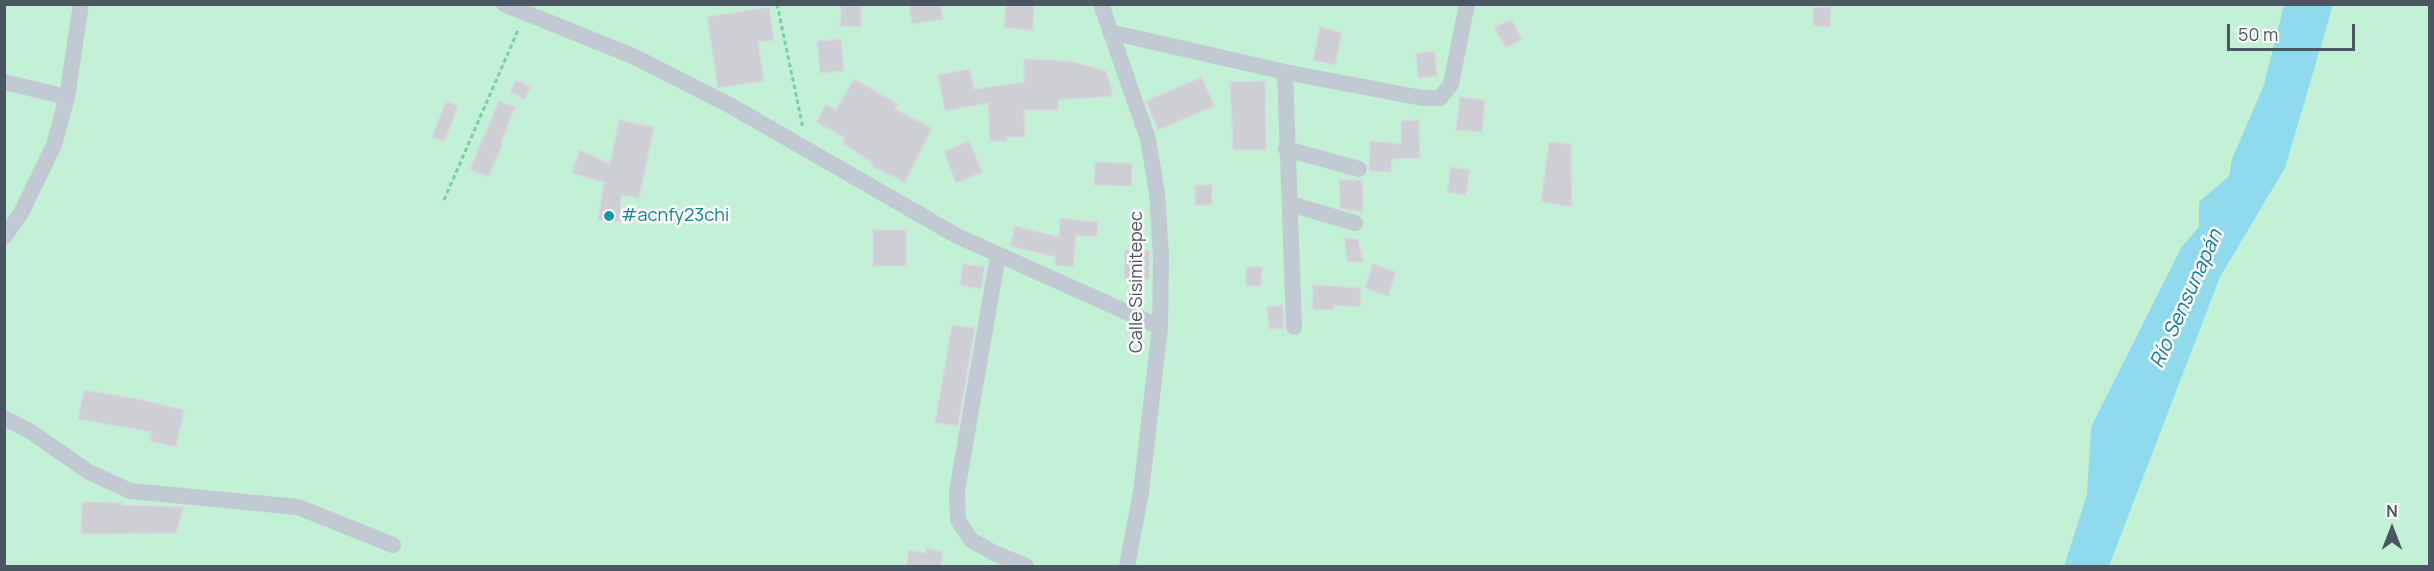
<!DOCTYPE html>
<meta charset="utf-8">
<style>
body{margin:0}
#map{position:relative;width:2434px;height:571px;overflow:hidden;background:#f5f3f3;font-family:Manrope,sans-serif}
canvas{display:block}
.frame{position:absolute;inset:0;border:6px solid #4a5661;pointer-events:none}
.north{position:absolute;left:2362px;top:499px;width:60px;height:60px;-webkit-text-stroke:4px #fff;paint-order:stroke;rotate:0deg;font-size:16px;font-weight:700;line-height:24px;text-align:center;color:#4a5661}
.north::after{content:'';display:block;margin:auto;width:21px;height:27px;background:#4a5661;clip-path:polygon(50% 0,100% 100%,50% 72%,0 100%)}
.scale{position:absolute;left:2227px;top:24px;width:128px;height:27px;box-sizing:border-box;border:3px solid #4a5661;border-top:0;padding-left:8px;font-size:18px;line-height:21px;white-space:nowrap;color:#4a5661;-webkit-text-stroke:4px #fff;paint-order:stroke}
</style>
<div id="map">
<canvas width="2434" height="571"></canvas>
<div class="frame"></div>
<div class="north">N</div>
<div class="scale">50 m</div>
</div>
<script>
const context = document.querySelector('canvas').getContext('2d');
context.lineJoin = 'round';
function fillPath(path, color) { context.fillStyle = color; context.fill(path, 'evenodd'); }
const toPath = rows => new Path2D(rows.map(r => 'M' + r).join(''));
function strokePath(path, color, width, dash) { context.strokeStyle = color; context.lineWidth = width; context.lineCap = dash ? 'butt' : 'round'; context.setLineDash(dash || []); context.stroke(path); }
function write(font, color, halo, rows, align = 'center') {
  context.font = font + ' Manrope,sans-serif'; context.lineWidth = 5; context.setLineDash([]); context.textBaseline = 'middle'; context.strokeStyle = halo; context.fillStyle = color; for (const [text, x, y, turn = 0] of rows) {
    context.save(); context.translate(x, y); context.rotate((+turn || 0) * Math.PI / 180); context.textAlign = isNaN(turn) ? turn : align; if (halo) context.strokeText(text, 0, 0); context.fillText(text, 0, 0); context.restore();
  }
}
const green = toPath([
 [4,5,2429,5,2429,566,5,566]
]);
const water = toPath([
 [2284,5,2333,5,2285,168,2220,277,2109,566,2064,566,2087,495,2091,427,2181,248,2199,227,2199,202,2229,176,2232,159,2264,85]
]);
const building = toPath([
 [841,4,861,4,861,27,840,26,841,4],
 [909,4,940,4,943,19,912,24,909,4],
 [1006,4,1034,4,1033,30,1004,28,1006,4],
 [769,7,774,40,758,42,764,81,718,88,707,17,769,7],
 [1814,7,1831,7,1830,27,1813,26,1814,7],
 [1511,19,1522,39,1506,48,1494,28,1511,19],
 [1320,27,1342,33,1335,65,1313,60,1320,27],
 [841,39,844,71,820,73,817,41,841,39],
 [1435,51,1437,76,1418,78,1416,53,1435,51],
 [1024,59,1069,61,1106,71,1113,96,1058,100,1058,110,1024,110,1025,137,1007,137,1007,141,990,141,988,103,945,111,938,75,970,69,974,89,1024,82,1024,59],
 [1202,77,1214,106,1158,130,1146,101,1202,77],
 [854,79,898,104,895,109,932,128,905,182,871,166,873,163,842,143,845,138,816,122,826,104,836,110,854,79],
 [516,80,531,87,524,99,510,92,516,80],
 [1265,81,1266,150,1233,150,1230,82,1265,81],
 [1460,97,1485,100,1482,132,1456,130,1460,97],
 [446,101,458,106,444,142,432,137,446,101],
 [499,101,515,107,501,143,503,144,488,177,470,169,499,101],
 [619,120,654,127,639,198,621,195,620,222,598,220,604,182,572,173,580,150,610,164,619,120],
 [1419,120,1420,158,1392,159,1391,172,1369,171,1370,141,1401,144,1401,121,1419,120],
 [969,141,982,172,956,183,944,152,969,141],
 [1549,142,1571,144,1572,207,1541,202,1549,142],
 [1095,162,1132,163,1132,186,1094,185,1095,162],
 [1451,167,1470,170,1466,195,1447,192,1451,167],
 [1339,180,1362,180,1363,211,1353,211,1340,208,1339,180],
 [1195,185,1212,185,1212,205,1195,205,1195,185],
 [1060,218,1098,222,1097,237,1076,235,1073,267,1055,265,1055,257,1010,246,1015,226,1059,237,1060,218],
 [873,230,906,230,906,266,873,266,873,230],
 [1344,238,1358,239,1363,262,1348,262,1344,238],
 [1125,250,1150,251,1149,279,1124,278,1125,250],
 [963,264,985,267,981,289,960,285,963,264],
 [1373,264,1396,272,1388,296,1365,288,1373,264],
 [1246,267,1262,267,1261,286,1246,286,1246,267],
 [1313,285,1361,288,1360,307,1334,305,1334,310,1312,309,1313,285],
 [1283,305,1284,328,1269,329,1267,307,1283,305],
 [952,325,975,328,958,426,935,423,952,325],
 [84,390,138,399,184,410,176,447,150,441,152,432,78,419,84,390],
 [82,502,122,503,122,505,184,507,176,533,81,534,82,502],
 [926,548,943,552,940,567,906,567,909,550,925,553,926,548]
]);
const path = toPath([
 [777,4,803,128],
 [444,200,519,28]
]);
const minor = toPath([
 [504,4,635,57,733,107,957,236,1160,327],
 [1101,4,1148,139,1157,193,1161,257,1160,327,1141,492,1127,566],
 [1110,32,1285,72,1422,98,1440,98,1451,84,1467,4],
 [1285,72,1294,327],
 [4,82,67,97],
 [1286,149,1359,169],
 [1290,204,1355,223],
 [4,237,21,213,54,145,67,97,81,4],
 [998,255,957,491,958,520,971,540,994,553,1026,566],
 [4,418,31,432,89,472,130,491,298,507,393,545]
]);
const markers = [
 [609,216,6,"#0f9aa8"]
];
const cultureNames = [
 ["#acnfy23chi",621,216]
];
const streetNames = [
 ["Calle Sisimitepec",1137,282,-90]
];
const waterNames = [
 ["Río Sensunapán",2187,299,-66]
];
fillPath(green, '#c3f1d5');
fillPath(water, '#90daee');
fillPath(building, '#cdcfd5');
strokePath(building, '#d7d9de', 1.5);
strokePath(path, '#7ad0a6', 3, [4.5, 3]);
strokePath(minor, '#c1cad2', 16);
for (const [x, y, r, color] of markers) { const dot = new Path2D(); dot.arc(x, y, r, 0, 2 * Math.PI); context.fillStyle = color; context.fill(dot); strokePath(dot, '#fff', 2); }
write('18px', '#0d838f', '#fff', cultureNames, 'left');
write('18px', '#4a5661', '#fff', streetNames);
write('italic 20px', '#0c7c9b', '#fff', waterNames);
</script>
